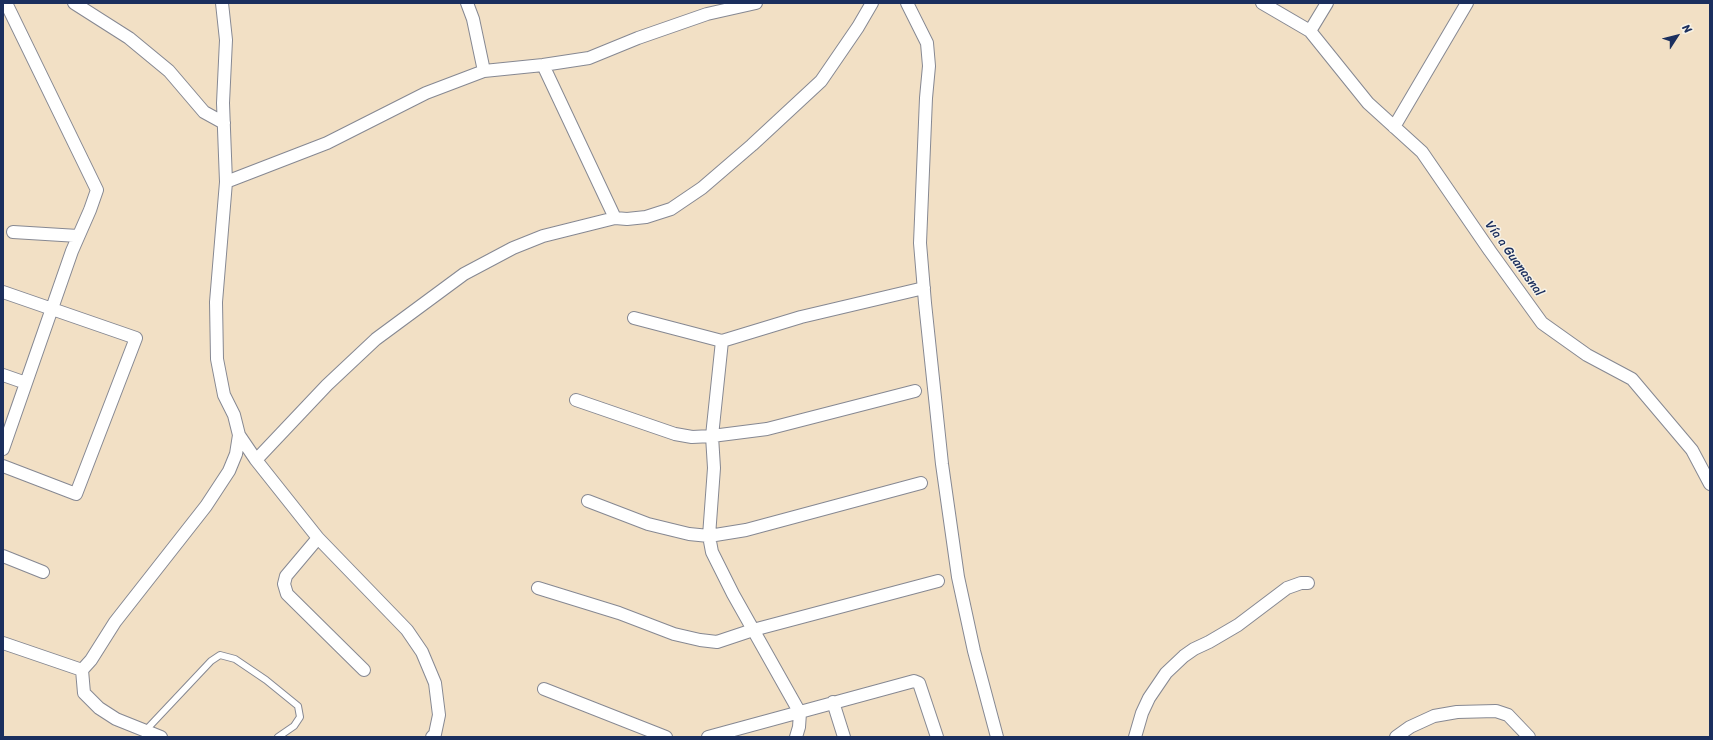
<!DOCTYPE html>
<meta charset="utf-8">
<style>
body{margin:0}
#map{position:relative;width:1713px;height:740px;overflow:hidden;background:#f2e0c5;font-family:Sriracha,sans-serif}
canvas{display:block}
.frame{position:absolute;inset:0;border:4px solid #1b2f5e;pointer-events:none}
.north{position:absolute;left:1657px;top:16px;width:40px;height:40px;-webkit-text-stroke:3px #f7f3e8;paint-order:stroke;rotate:54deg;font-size:11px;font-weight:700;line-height:16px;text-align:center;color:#1b2f5e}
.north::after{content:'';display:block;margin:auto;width:14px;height:18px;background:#1b2f5e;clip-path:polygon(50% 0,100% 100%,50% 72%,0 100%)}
</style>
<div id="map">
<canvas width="1713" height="740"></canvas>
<div class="frame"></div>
<div class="north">N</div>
</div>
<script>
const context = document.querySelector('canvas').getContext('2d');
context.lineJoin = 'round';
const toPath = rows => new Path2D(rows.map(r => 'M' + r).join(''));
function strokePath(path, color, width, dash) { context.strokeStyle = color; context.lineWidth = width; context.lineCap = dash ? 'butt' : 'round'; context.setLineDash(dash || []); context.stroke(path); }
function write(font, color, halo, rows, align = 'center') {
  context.font = font + ' Sriracha,sans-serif'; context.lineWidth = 3; context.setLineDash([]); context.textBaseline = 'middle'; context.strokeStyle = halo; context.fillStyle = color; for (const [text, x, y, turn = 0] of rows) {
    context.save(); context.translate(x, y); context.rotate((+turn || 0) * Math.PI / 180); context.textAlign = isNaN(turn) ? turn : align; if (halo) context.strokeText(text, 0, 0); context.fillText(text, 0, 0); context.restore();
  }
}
const lane = toPath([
 [146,730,211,661,220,655,235,659,266,680,298,706,300,717,294,726,278,737]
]);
const street = toPath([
 [74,3,129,38,169,71,204,112,224,123],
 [467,3,473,19,484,71],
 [907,3,927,43,929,66,926,98,920,243,925,303,942,464,958,577,974,651,997,737],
 [1262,3,1310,31,1368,103,1422,152,1490,251,1542,323,1587,355,1632,379,1692,450,1710,484],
 [1310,31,1327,3],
 [543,65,615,218,627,219,646,217,671,209,702,188,752,145,821,81,858,27,872,3],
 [1394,127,1467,3],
 [226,182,327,143,426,93,484,71,543,65,589,58,638,38,707,14,756,3],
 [13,232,78,236],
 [3,292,136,338,76,494,3,466],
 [634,318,722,341,801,317,924,288],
 [722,341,712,436,714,468,709,536,712,552,733,594,800,713,799,727,796,737],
 [3,375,26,383],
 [576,400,675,434,692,437,712,436,767,429,915,391],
 [239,435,256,460,318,538,407,630,422,652,435,683,439,715,435,734,432,737],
 [3,449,72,251,90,210,97,190,6,3],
 [256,460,327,385,376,339,464,274,513,248,543,236,615,218],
 [588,501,648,524,689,534,709,536,746,530,921,483],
 [318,538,286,576,284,584,287,594,364,670],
 [3,556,43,572],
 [538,588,619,613,674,634,700,640,717,642,753,630,938,581],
 [3,643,82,670,91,660,115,622,206,506,229,471,236,454,239,435,234,415,224,395,217,359,216,302,226,182,223,103,226,40,222,3],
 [82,670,84,693,99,708,116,719,161,737],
 [544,689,666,737],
 [833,702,844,737],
 [708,737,914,681,919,683,937,737],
 [1135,737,1142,713,1149,698,1166,673,1184,656,1194,649,1209,642,1238,625,1287,588,1301,583,1308,583],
 [1396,737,1410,727,1434,716,1457,712,1496,711,1508,715,1529,737]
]);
const streetNames = [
 ["Vía a Guanasnal",1514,259,54]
];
strokePath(lane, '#868892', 8);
strokePath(street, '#868892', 14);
strokePath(lane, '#fff', 6);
strokePath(street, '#fff', 12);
write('13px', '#1b2f5e', '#f7f3e8', streetNames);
</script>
